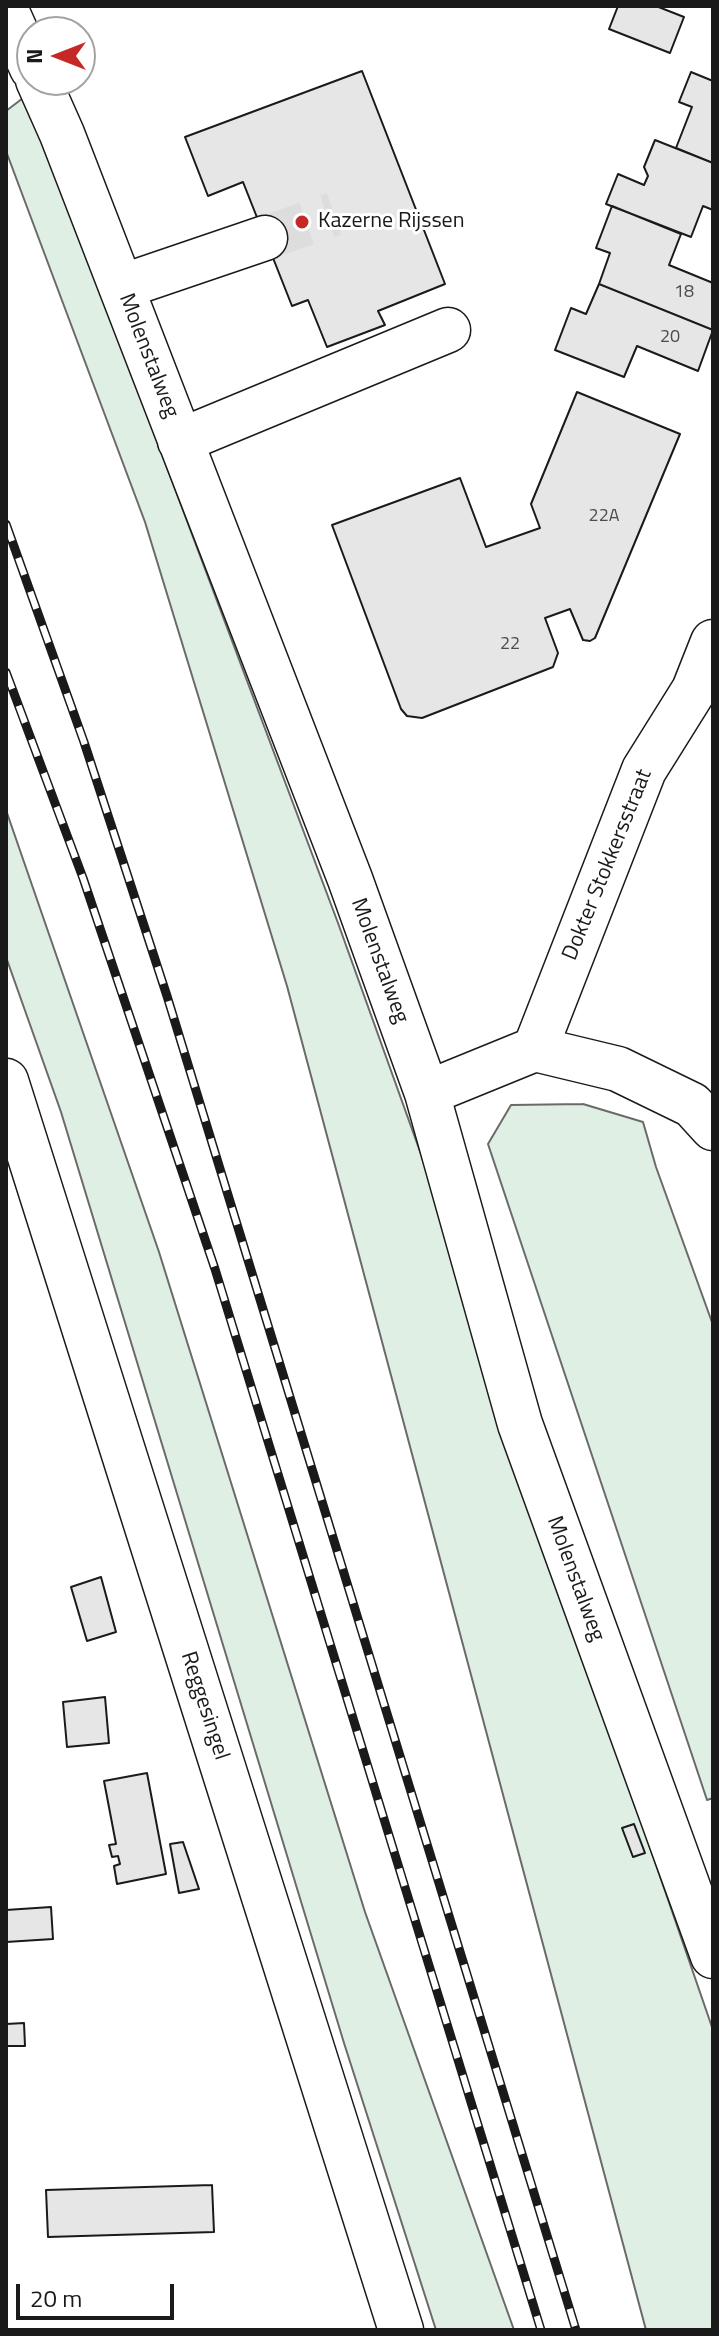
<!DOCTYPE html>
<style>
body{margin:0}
#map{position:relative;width:719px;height:2336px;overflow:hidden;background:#fff;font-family:"Titillium Web",sans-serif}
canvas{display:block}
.frame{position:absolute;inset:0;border:8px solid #1a1a1a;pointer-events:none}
.north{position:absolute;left:16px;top:16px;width:80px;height:80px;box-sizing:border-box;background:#fff;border:2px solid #a3a3a3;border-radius:50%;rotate:270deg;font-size:22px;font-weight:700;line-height:32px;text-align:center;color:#1a1a1a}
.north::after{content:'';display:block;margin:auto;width:28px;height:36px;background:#c62828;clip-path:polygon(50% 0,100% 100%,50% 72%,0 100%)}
.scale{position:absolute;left:16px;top:2284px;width:158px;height:36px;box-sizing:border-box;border:4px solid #1a1a1a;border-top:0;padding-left:10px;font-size:24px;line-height:28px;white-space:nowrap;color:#1a1a1a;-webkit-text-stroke:6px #fff;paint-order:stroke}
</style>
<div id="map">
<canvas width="719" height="2336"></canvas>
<div class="frame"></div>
<div class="north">N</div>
<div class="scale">20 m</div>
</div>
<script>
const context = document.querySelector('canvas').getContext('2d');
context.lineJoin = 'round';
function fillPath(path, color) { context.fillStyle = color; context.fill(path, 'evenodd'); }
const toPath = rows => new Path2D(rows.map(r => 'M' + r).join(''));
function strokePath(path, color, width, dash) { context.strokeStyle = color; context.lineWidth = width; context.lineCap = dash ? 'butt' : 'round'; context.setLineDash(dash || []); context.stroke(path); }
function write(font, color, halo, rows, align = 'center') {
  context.font = font + ' "Titillium Web",sans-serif'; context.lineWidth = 6; context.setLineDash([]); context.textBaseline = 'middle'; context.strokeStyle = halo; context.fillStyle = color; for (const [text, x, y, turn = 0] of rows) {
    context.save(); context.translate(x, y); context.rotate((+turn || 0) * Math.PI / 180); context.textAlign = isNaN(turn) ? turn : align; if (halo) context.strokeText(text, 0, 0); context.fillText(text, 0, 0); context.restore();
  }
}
const green = toPath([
 [27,95,338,923,422,1157,493,1392,713,2030,713,2330,646,2330,287,986,145,522,6,151,6,111,27,95],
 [6,810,159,1252,365,1912,514,2330,436,2330,344,2043,61,1112,6,957,6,810],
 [583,1104,643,1122,656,1167,713,1325,713,1798,707,1800,488,1144,511,1105,583,1104]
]);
const building = toPath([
 [618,6,656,6,684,17,670,53,609,29,618,6],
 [362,71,445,284,378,311,385,325,327,347,308,300,292,306,243,182,208,196,185,137,362,71],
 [691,72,713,81,713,163,676,148,692,107,679,102,691,72],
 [655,140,713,163,713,210,703,206,691,237,606,204,618,174,644,185,648,176,644,167,655,140],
 [612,206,681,234,669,265,713,283,713,330,599,284,610,253,596,248,612,206],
 [599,284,713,330,698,371,637,346,624,377,555,350,571,308,586,314,599,284],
 [577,392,680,434,595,638,590,641,583,640,570,609,545,618,558,653,553,667,422,718,407,716,401,709,332,525,460,478,486,547,540,528,531,504,577,392],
 [101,1577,116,1632,87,1641,71,1587,101,1577],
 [105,1697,109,1743,67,1747,63,1702,105,1697],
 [147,1773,166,1874,117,1884,114,1866,120,1864,118,1856,112,1857,109,1845,116,1844,104,1781,147,1773],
 [634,1824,645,1853,633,1857,622,1828,634,1824],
 [183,1842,199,1889,179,1893,170,1844,183,1842],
 [51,1907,53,1939,6,1942,6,1910,51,1907],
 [24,2023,25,2046,6,2046,6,2024,24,2023],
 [212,2185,214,2232,48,2237,46,2190,212,2185]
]);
const minorTunnel = toPath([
 [265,238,334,214]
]);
const minor = toPath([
 [6,10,32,68],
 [38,80,62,134,350,879,427,1093,520,1424,713,1956],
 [121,287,265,238],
 [180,441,448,330],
 [535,1049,644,770,694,690,713,642],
 [427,1093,535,1049,618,1069,692,1105,713,1128]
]);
const major = toPath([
 [6,1081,401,2330]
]);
const rail = toPath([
 [6,524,84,742,167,996,576,2330],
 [6,672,83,878,215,1269,541,2330]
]);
const markers = [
 [302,222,8,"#c62828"]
];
const numberNames = [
 ["18",684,293],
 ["20",670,338],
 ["22A",604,517],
 ["22",510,645]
];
const poiNames = [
 ["Kazerne Rijssen",318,222]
];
const streetNames = [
 ["Molenstalweg",148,356,69],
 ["Dokter Stokkersstraat",608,865,-68],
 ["Molenstalweg",379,961,70],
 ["Molenstalweg",575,1579,70],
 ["Reggesingel",204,1706,72]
];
fillPath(green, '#e0efe3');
strokePath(green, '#6a6a6a', 2);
fillPath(building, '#e6e6e6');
strokePath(building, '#1a1a1a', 2);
strokePath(minorTunnel, '#ddd', 44, [44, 22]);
strokePath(minor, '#1a1a1a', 47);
strokePath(major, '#1a1a1a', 47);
strokePath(minor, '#fff', 44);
strokePath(major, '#fff', 44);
strokePath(rail, '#1a1a1a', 9);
strokePath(rail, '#fff', 6, [18]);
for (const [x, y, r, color] of markers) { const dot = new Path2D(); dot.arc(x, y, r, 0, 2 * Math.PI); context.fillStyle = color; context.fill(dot); strokePath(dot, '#fff', 3); }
write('18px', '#4d4d4d', null, numberNames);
write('22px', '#1a1a1a', '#fff', poiNames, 'left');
write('22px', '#1a1a1a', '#fff', streetNames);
</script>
